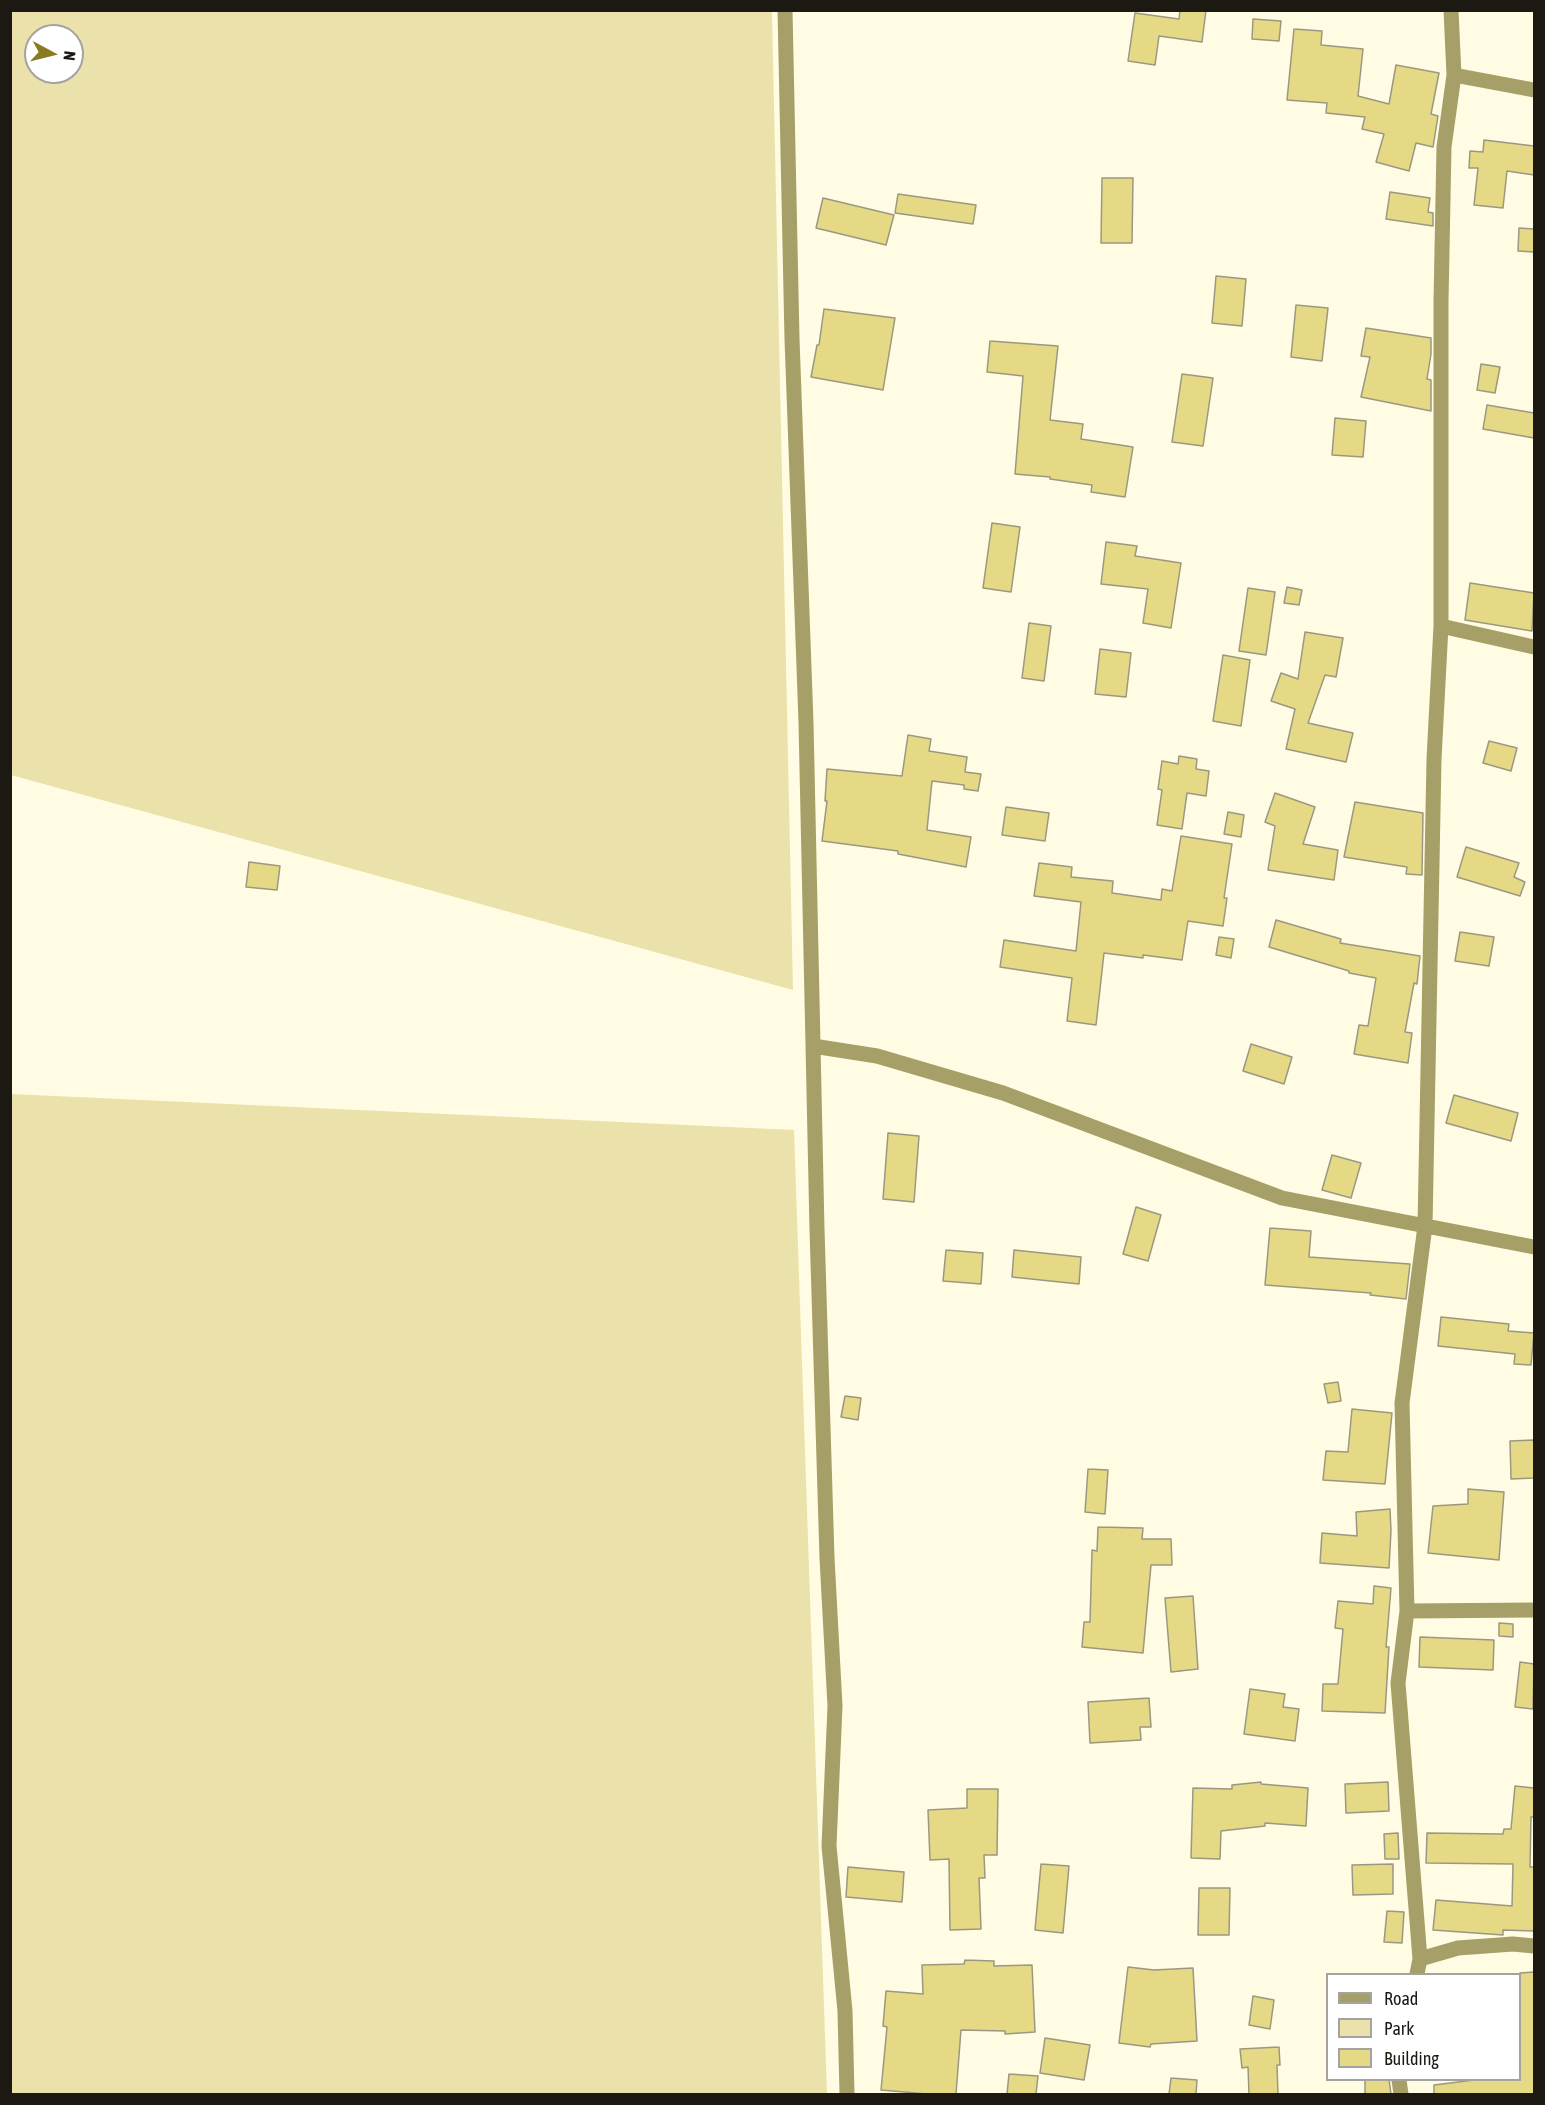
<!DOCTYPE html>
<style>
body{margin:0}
#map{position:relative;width:1545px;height:2105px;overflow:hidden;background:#fffce3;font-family:"Asap Condensed",sans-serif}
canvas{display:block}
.frame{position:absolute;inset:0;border:12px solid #1b1911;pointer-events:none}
.legend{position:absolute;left:1326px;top:1973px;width:195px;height:108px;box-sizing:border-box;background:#fff;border:2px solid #a4a3a0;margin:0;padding:8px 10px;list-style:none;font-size:18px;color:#1b1911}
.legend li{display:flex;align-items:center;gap:12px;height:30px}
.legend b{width:30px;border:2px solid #a4a3a0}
.north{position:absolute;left:24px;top:24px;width:60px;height:60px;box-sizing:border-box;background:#fff;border:2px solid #a4a3a0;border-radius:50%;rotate:97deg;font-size:16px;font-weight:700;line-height:24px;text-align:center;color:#1b1911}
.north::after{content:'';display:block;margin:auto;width:21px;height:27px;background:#887b21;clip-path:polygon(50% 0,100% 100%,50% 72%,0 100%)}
</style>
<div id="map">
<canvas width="1545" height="2105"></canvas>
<div class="frame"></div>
<ul class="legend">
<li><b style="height:8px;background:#a79f68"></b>Road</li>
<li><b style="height:16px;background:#eae2aa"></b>Park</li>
<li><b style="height:16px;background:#e5d985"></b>Building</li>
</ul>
<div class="north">N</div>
</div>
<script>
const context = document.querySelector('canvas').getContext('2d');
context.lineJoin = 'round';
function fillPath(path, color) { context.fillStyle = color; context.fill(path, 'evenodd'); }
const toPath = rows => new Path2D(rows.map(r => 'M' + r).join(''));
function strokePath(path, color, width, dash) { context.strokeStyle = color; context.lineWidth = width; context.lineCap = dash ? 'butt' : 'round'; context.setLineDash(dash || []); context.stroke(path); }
const green = toPath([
 [10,11,772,11,793,990,11,775],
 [36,36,72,36,72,72,36,72],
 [11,1094,794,1130,827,2094,11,2094]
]);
const building = toPath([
 [1180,10,1206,10,1202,42,1159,36,1155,65,1128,61,1135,13,1179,19,1180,10],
 [1253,19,1281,21,1279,41,1252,39,1253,19],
 [1294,29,1322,31,1321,45,1363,49,1358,96,1389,104,1396,65,1439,73,1431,114,1438,116,1433,147,1416,143,1409,171,1376,162,1384,134,1362,129,1365,117,1326,113,1327,103,1287,100,1294,29],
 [1484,140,1534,146,1534,175,1507,171,1503,208,1474,205,1478,168,1469,168,1470,151,1483,152,1484,140],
 [1102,178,1133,178,1132,243,1101,243,1102,178],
 [1390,192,1430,198,1428,212,1433,213,1433,226,1386,219,1390,192],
 [898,194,976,205,973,224,895,213,898,194],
 [823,198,894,215,886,245,816,228,823,198],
 [1519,228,1534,229,1534,252,1518,251,1519,228],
 [1216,276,1246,279,1242,326,1212,323,1216,276],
 [1296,305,1328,308,1322,361,1291,357,1296,305],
 [824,309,895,318,883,390,811,377,817,345,819,345,824,309],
 [1366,328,1431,338,1431,354,1427,379,1431,380,1431,411,1361,397,1370,357,1361,356,1366,328],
 [990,341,1058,346,1050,420,1083,424,1081,439,1133,447,1125,497,1091,492,1092,485,1050,479,1050,477,1015,474,1023,376,987,372,990,341],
 [1481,364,1500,367,1495,393,1477,390,1481,364],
 [1182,374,1213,378,1203,446,1172,442,1182,374],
 [1487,405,1534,413,1534,438,1483,429,1487,405],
 [1335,418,1366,421,1363,457,1332,455,1335,418],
 [992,523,1020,527,1011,592,983,588,992,523],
 [1106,542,1137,546,1135,556,1181,563,1171,628,1143,623,1148,589,1101,584,1106,542],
 [1470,583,1534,593,1532,631,1465,620,1470,583],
 [1287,587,1302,590,1299,605,1284,603,1287,587],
 [1248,588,1275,592,1266,655,1239,651,1248,588],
 [1029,623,1051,626,1044,681,1022,678,1029,623],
 [1305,632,1343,638,1336,677,1325,675,1308,723,1353,733,1346,762,1286,749,1295,709,1271,701,1281,673,1298,679,1305,632],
 [1100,649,1131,653,1126,697,1095,694,1100,649],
 [1223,655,1250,660,1241,726,1213,721,1223,655],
 [908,735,931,739,929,751,967,757,965,772,981,774,978,791,964,789,964,785,932,781,927,830,971,837,966,867,898,854,898,851,822,841,827,801,825,801,827,769,902,776,908,735],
 [1489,741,1517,748,1511,771,1483,763,1489,741],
 [1179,756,1197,759,1196,769,1209,771,1206,796,1187,793,1182,829,1157,825,1162,790,1158,789,1162,761,1178,764,1179,756],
 [1275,793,1315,807,1303,844,1338,850,1334,880,1268,870,1275,826,1265,822,1275,793],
 [1355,802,1423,813,1422,875,1406,874,1407,867,1344,857,1355,802],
 [1006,807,1049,813,1045,841,1002,835,1006,807],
 [1228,812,1244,815,1241,837,1224,834,1228,812],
 [1181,836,1232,844,1224,898,1227,898,1223,926,1188,921,1182,960,1143,955,1143,958,1104,953,1096,1025,1067,1021,1072,978,1000,967,1004,940,1076,951,1081,902,1034,896,1039,863,1072,867,1071,877,1113,881,1112,893,1161,900,1162,889,1172,891,1181,836],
 [1466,847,1519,863,1514,877,1525,882,1520,896,1457,877,1466,847],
 [249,862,280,866,277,890,246,887,249,862],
 [1276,920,1341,939,1340,943,1420,956,1417,984,1414,983,1405,1032,1412,1033,1408,1063,1354,1054,1359,1025,1368,1026,1376,978,1349,973,1349,971,1269,947,1276,920],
 [1460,932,1494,937,1489,966,1455,961,1460,932],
 [1219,937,1234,939,1231,958,1216,955,1219,937],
 [1251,1044,1292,1057,1284,1084,1243,1071,1251,1044],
 [1454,1095,1518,1113,1511,1141,1446,1123,1454,1095],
 [888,1133,919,1136,914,1202,883,1199,888,1133],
 [1332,1155,1361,1163,1351,1198,1322,1190,1332,1155],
 [1136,1207,1161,1215,1148,1261,1123,1254,1136,1207],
 [1270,1228,1311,1231,1309,1257,1410,1264,1406,1299,1370,1295,1371,1293,1265,1285,1270,1228],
 [946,1250,983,1253,981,1284,943,1281,946,1250],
 [1014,1250,1081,1257,1079,1284,1012,1277,1014,1250],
 [1441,1317,1509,1324,1508,1331,1534,1333,1531,1365,1514,1364,1515,1354,1438,1346,1441,1317],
 [1338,1382,1341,1401,1328,1403,1324,1384,1338,1382],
 [845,1396,861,1398,858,1420,841,1417,845,1396],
 [1352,1409,1392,1413,1385,1484,1323,1480,1326,1451,1348,1452,1352,1409],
 [1534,1440,1534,1478,1511,1479,1510,1441,1534,1440],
 [1088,1469,1108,1470,1105,1514,1085,1512,1088,1469],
 [1468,1489,1504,1492,1499,1560,1428,1553,1433,1506,1468,1504,1468,1489],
 [1390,1509,1391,1531,1389,1568,1320,1563,1322,1533,1357,1536,1356,1512,1390,1509],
 [1098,1527,1143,1528,1142,1539,1171,1539,1172,1565,1151,1565,1143,1653,1082,1647,1084,1622,1090,1622,1092,1550,1097,1551,1098,1527],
 [1374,1586,1391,1588,1386,1647,1389,1647,1385,1713,1322,1711,1323,1684,1338,1684,1343,1629,1335,1628,1338,1601,1373,1604,1374,1586],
 [1193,1596,1198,1669,1171,1672,1165,1598,1193,1596],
 [1499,1623,1513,1624,1513,1637,1499,1636,1499,1623],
 [1420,1637,1494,1640,1493,1670,1419,1667,1420,1637],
 [1520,1662,1534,1664,1533,1709,1515,1707,1520,1662],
 [1250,1689,1285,1694,1283,1707,1299,1709,1295,1741,1244,1734,1250,1689],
 [1149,1698,1151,1727,1140,1727,1141,1740,1090,1743,1088,1702,1149,1698],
 [1261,1782,1261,1784,1308,1788,1306,1826,1265,1823,1265,1826,1221,1831,1220,1859,1191,1858,1193,1788,1232,1789,1232,1785,1261,1782],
 [1388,1782,1389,1811,1346,1813,1345,1784,1388,1782],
 [1515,1786,1534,1788,1534,1817,1531,1817,1530,1867,1534,1867,1534,1931,1503,1930,1503,1935,1433,1930,1436,1900,1512,1906,1513,1864,1426,1863,1427,1833,1503,1834,1504,1829,1511,1829,1515,1786],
 [967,1789,998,1789,997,1855,984,1855,985,1878,979,1878,981,1929,950,1930,949,1859,930,1860,928,1810,967,1808,967,1789],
 [1398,1833,1399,1859,1385,1859,1384,1834,1398,1833],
 [1041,1864,1069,1866,1063,1933,1035,1930,1041,1864],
 [1393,1864,1393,1894,1353,1895,1352,1865,1393,1864],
 [848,1867,904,1872,902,1902,846,1897,848,1867],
 [1199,1888,1230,1888,1229,1935,1198,1935,1199,1888],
 [1387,1911,1404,1912,1402,1943,1384,1942,1387,1911],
 [965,1960,994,1961,994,1966,1032,1965,1035,2032,1005,2034,1005,2031,961,2030,956,2094,927,2094,881,2090,887,2027,883,2026,886,1991,923,1994,922,1965,964,1964,965,1960],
 [1128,1967,1154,1970,1193,1968,1197,2041,1151,2044,1150,2047,1119,2043,1128,1967],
 [1534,1972,1534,2094,1434,2094,1434,2085,1482,2079,1520,2079,1520,1973,1534,1972],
 [1253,1996,1274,2000,1270,2029,1249,2025,1253,1996],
 [1045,2038,1090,2045,1084,2080,1040,2073,1045,2038],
 [1279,2047,1280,2065,1277,2065,1278,2094,1249,2094,1248,2067,1242,2068,1240,2049,1279,2047],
 [1009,2074,1038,2076,1036,2094,1007,2094,1009,2074],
 [1171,2078,1197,2080,1196,2094,1169,2094,1171,2078],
 [1365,2079,1389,2079,1391,2094,1365,2094,1365,2079]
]);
const street = toPath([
 [785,10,792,339,806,722,817,1229,827,1558,835,1706,829,1846,845,2011,847,2094],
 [1454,75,1534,90],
 [1441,626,1534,647],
 [813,1046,877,1056,1003,1093,1282,1198,1534,1247],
 [1407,1611,1534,1610],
 [1420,1959,1458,1948,1513,1944,1534,1946],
 [1417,1974,1420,1959,1398,1683,1407,1611,1402,1403,1425,1226,1434,759,1441,626,1441,301,1444,147,1454,75,1451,10],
 [1399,2080,1401,2094]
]);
fillPath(green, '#eae2aa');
fillPath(building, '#e5d985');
strokePath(building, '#9b9881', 1.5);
strokePath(street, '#a79f68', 15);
</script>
